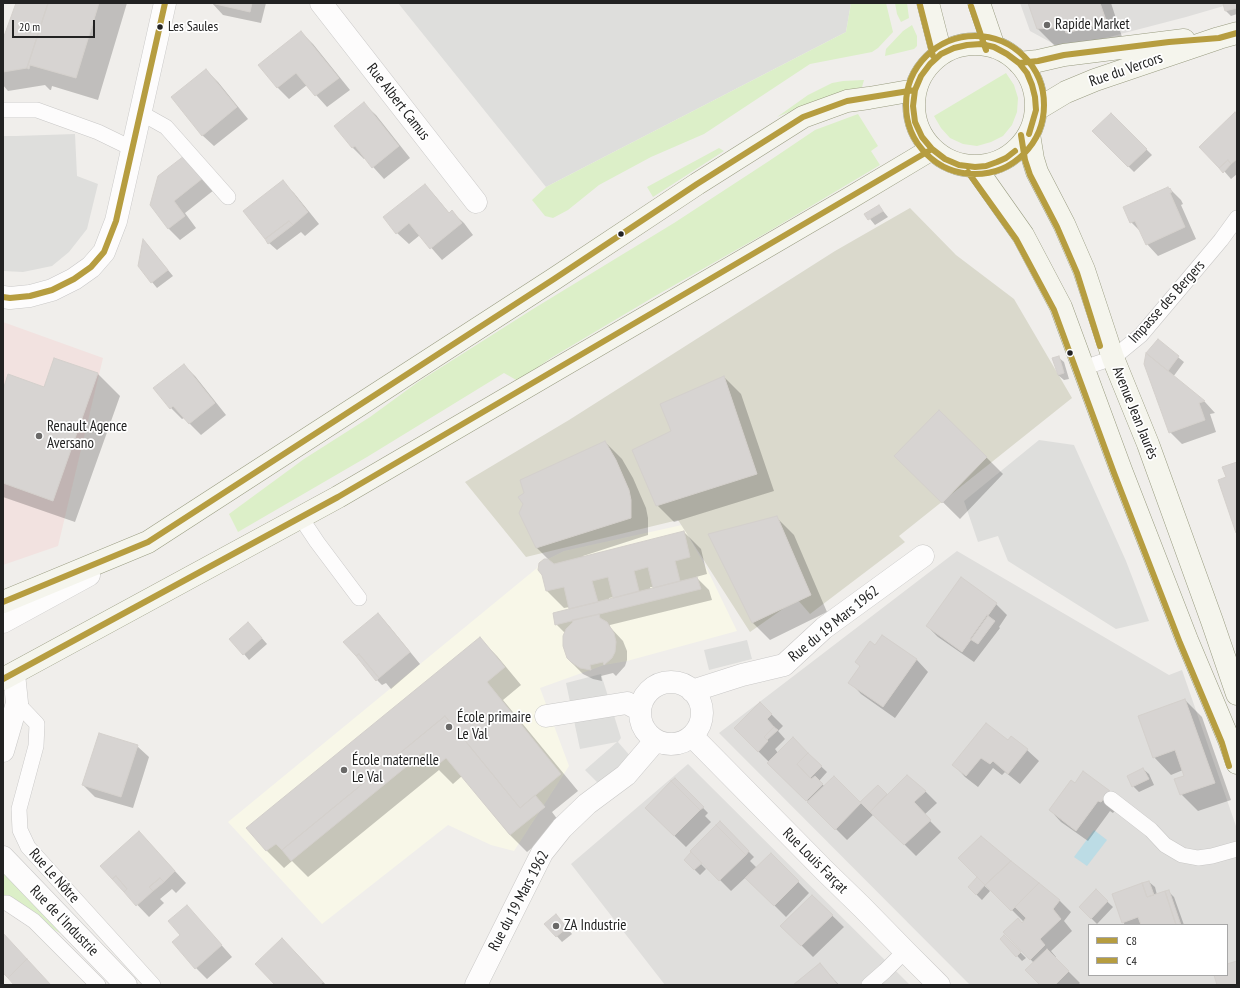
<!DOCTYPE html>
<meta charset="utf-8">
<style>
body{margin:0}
#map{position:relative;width:1240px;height:988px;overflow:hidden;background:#f0eeeb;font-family:"PT Sans Narrow",sans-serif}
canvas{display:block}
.frame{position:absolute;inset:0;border:4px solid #222;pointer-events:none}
.legend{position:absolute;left:1088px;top:924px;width:140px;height:52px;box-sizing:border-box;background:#fff;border:1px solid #a7a7a7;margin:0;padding:5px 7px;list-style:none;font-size:12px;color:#222}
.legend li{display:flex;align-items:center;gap:8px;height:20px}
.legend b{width:20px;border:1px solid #a7a7a7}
.scale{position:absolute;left:12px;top:20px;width:83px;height:18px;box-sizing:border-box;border:2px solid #222;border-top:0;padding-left:5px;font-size:12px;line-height:14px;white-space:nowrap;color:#222;-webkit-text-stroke:3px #fff;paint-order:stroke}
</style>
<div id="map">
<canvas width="1240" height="988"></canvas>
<div class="frame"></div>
<ul class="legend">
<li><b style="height:5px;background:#b69d40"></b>C8</li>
<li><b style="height:5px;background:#b69d40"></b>C4</li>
</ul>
<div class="scale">20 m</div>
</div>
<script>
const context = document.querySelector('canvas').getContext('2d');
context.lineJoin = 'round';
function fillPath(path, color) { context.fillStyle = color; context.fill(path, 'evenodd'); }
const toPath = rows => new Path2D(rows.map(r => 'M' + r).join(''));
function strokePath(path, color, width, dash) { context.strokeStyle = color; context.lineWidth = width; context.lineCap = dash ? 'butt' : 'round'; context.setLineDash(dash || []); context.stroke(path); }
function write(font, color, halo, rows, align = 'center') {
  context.font = font + ' "PT Sans Narrow",sans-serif'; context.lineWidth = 3.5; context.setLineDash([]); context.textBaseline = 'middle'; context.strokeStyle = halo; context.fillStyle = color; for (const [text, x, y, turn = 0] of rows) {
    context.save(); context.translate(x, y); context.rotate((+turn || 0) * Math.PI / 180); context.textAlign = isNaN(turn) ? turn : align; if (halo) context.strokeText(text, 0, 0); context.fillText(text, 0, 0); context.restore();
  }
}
const residential = toPath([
 [1020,3,1234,3,1186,17,1063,49,1030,31],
 [957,551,1169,675,1182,670,1237,829,1237,985,970,985,719,733],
 [1089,925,1227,925,1227,975,1089,975],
 [688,764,910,985,665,985,571,864]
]);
const commercial = toPath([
 [3,322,103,358,58,546,3,565]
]);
const education = toPath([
 [682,525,707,569,737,631,627,661,604,665,540,688,569,766,514,851,491,845,448,825,322,924,228,822,537,568,540,561,544,559,548,559,564,551]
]);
const religious = toPath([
 [398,3,851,3,846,32,546,187],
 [75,134,77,176,98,184,87,229,69,252,52,266,23,272,3,271,3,136,16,136],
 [1039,440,1074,445,1126,561,1149,621,1116,629,1008,561,998,536,978,542,964,501],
 [747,640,752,659,709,670,704,650],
 [601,674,621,738,618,742,632,758,598,783,585,770,617,742,580,749,566,683]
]);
const construction = toPath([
 [910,208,956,255,1014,299,1072,398,899,536,905,542,810,614,797,599,750,632,678,520,526,557,465,482,569,420,835,251]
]);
const grass = toPath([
 [851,3,886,3,893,32,878,48,872,52,810,64,704,134,651,157,599,185,568,210,553,218,545,216,532,200,546,187,846,32],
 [895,3,907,3,909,18,901,22,897,14],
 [912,25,917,36,917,46,914,49,885,56,886,49,903,31],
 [1006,73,1014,85,1018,98,1017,112,1012,125,1003,136,991,142,977,146,963,144,950,138,941,128,934,116],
 [864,80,862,87,818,100,777,117,808,95,832,83,843,81],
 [858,114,878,146,871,151,880,165,766,233,657,295,551,358,518,381,504,373,367,457,238,532,229,514,304,459,370,417,418,382,533,309,674,223,769,161,815,130],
 [719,148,724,151,653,197,647,187],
 [3,873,11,874,67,937,3,901]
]);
const water = toPath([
 [1094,830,1107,840,1087,866,1074,857]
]);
const shadow = toPath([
 [18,3,127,3,98,100,52,86,51,90,50,90,45,85,8,91,3,85,3,42],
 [212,3,266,3,261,23,223,15],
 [1029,3,1111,3,1123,40,1055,46,1038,29],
 [1232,3,1237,3,1237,14,1231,16,1225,10],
 [301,32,313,44,350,90,327,107,307,85,289,99,278,88,260,65],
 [206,70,218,82,248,119,214,146,202,135],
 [364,104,376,115,410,158,384,179,365,158,364,159,352,147],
 [1111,114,1152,155,1134,172,1093,131],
 [1237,116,1237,174,1231,179,1224,171],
 [184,158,214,190,185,213,196,228,180,240,169,229,151,205],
 [282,182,294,193,319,224,305,236,301,232,277,250,269,243],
 [425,185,436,197,450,214,452,212,464,223,473,235,442,260,420,235,409,244,397,233],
 [1170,189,1181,200,1183,204,1181,205,1196,239,1158,256,1147,244,1142,233,1131,222],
 [879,206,888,217,875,225,866,214],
 [144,241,173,276,157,288,152,282],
 [1158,341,1184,362,1173,377,1205,402,1215,413,1210,414,1216,432,1182,444,1170,432],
 [1058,357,1064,362,1069,379,1064,380,1058,375],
 [55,359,98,374,120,396,75,522,3,497,3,393,44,388],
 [184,365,195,376,226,415,201,435,184,418,182,419,171,408],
 [724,377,741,394,774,491,674,522,657,505,672,432],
 [605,442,622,459,633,478,646,508,648,518,648,535,583,556,583,557,684,532,701,549,707,574,696,577,709,590,712,600,610,625,610,627,623,641,627,651,627,660,625,666,616,676,613,673,601,676,602,681,593,679,583,674,571,662,566,634,556,624,572,609,570,607,564,608,547,591,543,574,549,560,537,548],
 [650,587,654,587,656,588,651,590],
 [614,597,615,599,609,600,609,598],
 [896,456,986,457,1003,474,960,519],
 [777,518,794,535,827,612,770,640,753,623,709,535],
 [996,604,1007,615,999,627,1000,628,974,662,938,637,927,626],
 [378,614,389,626,420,664,391,689,386,683,382,685,377,680],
 [254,629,267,644,249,660,244,654],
 [883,636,917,660,928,672,895,718,861,694,850,682],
 [480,639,497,656,521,685,503,700,578,791,552,812,561,824,527,852,510,835,462,776,453,784,439,770,308,877,292,861,284,868,267,851,247,828],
 [1185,700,1202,717,1231,800,1198,811,1181,794,1186,777,1183,770,1171,775,1154,757],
 [760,703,783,726,778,731,785,739,775,749,778,753,808,754,827,772,819,781,825,787,860,803,878,786,887,795,907,776,926,792,937,803,924,815,941,832,916,856,874,814,847,840,735,728],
 [1008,742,1027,750,1039,761,1020,784,1005,772,1002,775,993,768,978,787,965,777,954,765],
 [137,746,149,757,133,808,95,797,83,785],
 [1143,769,1149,774,1154,785,1139,792,1133,786],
 [675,779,708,813,705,816,711,822,686,847,646,808],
 [1075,784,1120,804,1113,813,1110,811,1088,841,1061,822,1050,810],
 [720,823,754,857,750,861,757,868,771,854,809,893,786,917,746,877,731,891,691,851],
 [981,838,1060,901,1071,912,1064,921,1072,931,1051,951,1056,957,1055,958,1080,983,1078,985,1041,985,1034,963,1004,932,1022,924,1024,922,960,858],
 [150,844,186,883,176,893,172,889,160,899,164,903,149,917,126,893],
 [691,854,706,869,700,875,685,860],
 [977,879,990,891,982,900,969,887],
 [1149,882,1155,887,1157,895,1168,891,1174,897,1184,925,1125,925,1123,922],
 [1096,891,1113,907,1097,924,1080,907],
 [812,896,844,927,813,957,782,926],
 [187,906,232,957,207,979,196,968,181,935],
 [561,921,572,934,562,942,546,924],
 [1004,936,1026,958,1022,961,1001,939],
 [294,951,326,985,277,985],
 [820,964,839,985,794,985]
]);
const building = toPath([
 [16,3,48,3,27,68,3,72,3,39,16,3],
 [48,3,99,3,76,78,30,65,29,69,27,68,48,3],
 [211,3,252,3,250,12,211,3],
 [1028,3,1100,3,1107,23,1066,33,1064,27,1037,29,1028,3],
 [1228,3,1237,3,1237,8,1225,11,1223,4,1228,3],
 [301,31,339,78,315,96,296,73,277,88,258,65,301,31],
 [206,69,237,107,202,136,171,97,206,69],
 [364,102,399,146,372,168,355,146,352,148,334,126,364,102],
 [1235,112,1237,115,1237,159,1231,164,1228,160,1219,168,1199,147,1235,112],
 [1111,113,1147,149,1128,167,1092,131,1111,113],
 [184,156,203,178,174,201,185,216,168,229,150,205,158,176,184,156],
 [1228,160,1231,164,1223,173,1219,168,1228,160],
 [283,180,308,212,293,225,289,221,265,239,243,211,283,180],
 [425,184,449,213,452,210,462,223,430,249,409,223,396,234,383,217,425,184],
 [1168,187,1169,189,1170,188,1172,192,1170,193,1185,227,1146,245,1135,221,1130,223,1123,207,1168,187],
 [879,205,883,211,868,220,864,214,879,205],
 [289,221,293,225,268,244,265,239,289,221],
 [143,239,168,270,151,283,138,266,143,239],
 [1158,339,1179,356,1168,371,1146,353,1158,339],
 [1146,353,1205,401,1199,403,1205,420,1169,433,1144,364,1146,353],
 [1059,356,1064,373,1058,375,1052,358,1059,356],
 [54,358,98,373,53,501,3,483,3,390,8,374,44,387,54,358],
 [184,364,215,403,189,424,173,406,170,409,153,388,184,364],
 [724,376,757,474,656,506,632,450,671,431,660,404,724,376],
 [939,410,987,457,942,503,894,456,939,410],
 [605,441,616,460,629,490,631,500,631,518,536,548,519,513,523,504,518,497,524,493,520,480,605,441],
 [1237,462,1237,532,1236,533,1218,480,1226,477,1222,467,1237,462],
 [777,516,811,595,752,623,708,534,777,516],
 [684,531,690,557,675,561,680,581,653,588,648,567,634,571,639,591,613,598,608,577,592,581,598,602,569,609,564,587,546,591,542,575,538,570,539,563,544,559,548,559,554,564,684,531],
 [697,577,701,589,555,625,553,613,697,577],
 [961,577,997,603,962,652,926,626,961,577],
 [378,613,410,652,379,678,359,654,356,656,343,642,378,613],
 [599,614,600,618,607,622,614,633,616,642,615,652,612,658,604,665,603,662,590,665,591,670,580,668,571,662,567,658,563,646,563,636,566,629,573,622,572,620,599,614],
 [987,615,995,621,978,644,970,639,987,615],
 [248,622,262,638,243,655,229,639,248,622],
 [882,635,917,659,883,707,848,683,860,666,855,662,870,641,875,645,882,635],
 [480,637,505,667,487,682,561,774,520,808,445,716,282,850,276,844,266,851,246,828,480,637],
 [359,654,379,678,376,681,356,656,359,654],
 [1185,699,1215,783,1180,795,1174,779,1184,776,1175,750,1153,758,1138,716,1185,699],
 [760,702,772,714,767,719,774,727,764,737,768,741,758,752,734,728,760,702],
 [445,716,520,808,535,795,545,807,510,835,446,758,435,767,423,753,291,861,282,850,445,716],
 [986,723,1008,740,1011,736,1028,749,1008,774,993,761,990,764,981,758,966,776,952,765,986,723],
 [774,727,778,730,767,740,764,737,774,727],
 [99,733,138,745,121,797,82,785,99,733],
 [793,737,808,753,797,764,811,779,815,776,823,784,806,801,767,763,793,737],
 [808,753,822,766,810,778,797,764,808,753],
 [1143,768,1149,779,1132,787,1127,776,1143,768],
 [1083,771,1110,791,1101,802,1098,801,1076,831,1049,810,1071,780,1075,783,1083,771],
 [907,775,926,791,914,802,931,820,904,845,870,812,907,775],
 [834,776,860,802,878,785,887,794,870,812,861,803,835,830,807,802,834,776],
 [675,778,704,807,700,810,671,781,675,778],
 [671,781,700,810,674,836,645,808,671,781],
 [720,821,749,851,746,855,716,825,720,821],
 [716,825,746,855,719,881,690,851,716,825],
 [139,831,175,871,164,882,160,878,149,887,153,891,136,906,124,892,127,889,116,876,112,879,100,866,139,831],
 [981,836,1011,861,985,885,958,858,981,836],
 [691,852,702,863,694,870,684,860,691,852],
 [771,853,799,881,774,906,745,878,771,853],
 [1011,861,1039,883,1011,911,985,885,1011,861],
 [116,876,127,889,124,892,112,879,116,876],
 [977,877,985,885,976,895,968,887,977,877],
 [160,878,164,882,153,891,149,887,160,878],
 [1149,881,1154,895,1147,897,1142,883,1149,881],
 [1039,883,1060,900,1053,909,1061,919,1040,939,1045,945,1030,960,1003,932,1018,918,1022,923,1026,918,1015,907,1039,883],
 [1142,883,1147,897,1165,891,1176,925,1141,925,1138,917,1122,923,1112,894,1142,883],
 [1096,889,1108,901,1091,919,1079,907,1096,889],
 [1169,890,1181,925,1176,925,1165,891,1169,890],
 [812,895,833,915,801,946,780,926,812,895],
 [187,905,222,945,195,969,172,942,180,935,168,921,187,905],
 [556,914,567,928,556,937,544,924,556,914],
 [3,933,27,959,8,978,3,973,3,933],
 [1004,935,1021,952,1016,957,1000,939,1004,935],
 [282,938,323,982,320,985,275,985,255,964,282,938],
 [1047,949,1069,971,1055,985,1040,985,1025,970,1047,949],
 [27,959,51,985,14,985,8,978,27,959],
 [1237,961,1237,985,1217,985,1214,975,1227,975,1227,964,1237,961],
 [820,963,838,985,793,985,820,963]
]);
const lane = toPath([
 [3,110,37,110,98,132,133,149],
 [141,113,166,127,228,197],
 [1083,368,1113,358,1141,335,1221,240,1237,218],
 [301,518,317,542,359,598],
 [17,703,37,724,36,746,19,809,20,830,28,847,153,985],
 [1111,799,1151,830,1165,845,1182,855,1198,858,1212,856,1237,849],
 [3,903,7,903,34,921,98,985],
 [869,985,885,971,905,951]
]);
const street = toPath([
 [321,3,476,202],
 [3,297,10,298,30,296,52,290,74,279,91,267,104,252,116,221,126,177,165,3],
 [3,622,89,575],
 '640 713a31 31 0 1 1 62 0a31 31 0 1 1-62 0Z',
 [692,691,742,675,784,665,824,628,923,556],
 [546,716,627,703,640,710],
 [692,736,825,871,862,907,905,951,939,985],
 [3,751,17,703,14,674],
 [3,857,126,985],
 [476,985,542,853,562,828,587,804,626,775,656,740]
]);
const secondary = toPath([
 [928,3,941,54],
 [979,3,994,47],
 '914 105a61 61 0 1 1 122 0a61 61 0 1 1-122 0Z',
 [1019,63,1038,61,1064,55,1184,40],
 [1036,110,1066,92,1095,80,1219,38,1237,33],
 [1029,134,1033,159,1037,172,1064,224,1084,270,1113,358,1148,444,1212,621,1237,694],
 [975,167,1023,235,1061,307,1121,470,1187,640,1229,740,1237,763],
 [3,602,148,542,554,279,697,184,803,117,847,101,869,98,915,90],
 [3,679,338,497,850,198,932,149]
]);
const bus1 = toPath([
 [1019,63,1038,61,1064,55,1169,42,1219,38,1237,33],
 [1015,151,1006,158,997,162,986,166,975,167,959,165,945,159,932,149,922,137,915,122,913,106,915,90,921,76,930,64,941,54,954,48,967,45,981,44,994,47,1007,54,1019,63,1027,73,1032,85,1035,97,1036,110,1029,134],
 [3,602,148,542,554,279,697,184,803,117,847,101,915,90],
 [3,679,338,497,932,149]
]);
const bus2 = toPath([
 [920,5,933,56],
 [971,6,986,50],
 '906 105a69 69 0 1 1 138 0a69 69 0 1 1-138 0Z',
 [1021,135,1025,160,1030,175,1057,227,1077,273,1100,346],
 [968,172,1016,239,1054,310,1114,473,1180,643,1222,743,1229,766]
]);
const bus3 = toPath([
 [3,297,10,298,30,296,52,290,74,279,91,267,104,252,116,221,165,3]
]);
const markers = [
 [1047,25,4,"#6a6968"],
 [160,27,3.5,"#222"],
 [621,234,3.5,"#222"],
 [1070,353,3.5,"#222"],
 [39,436,4,"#6a6968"],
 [449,727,4,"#6a6968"],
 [344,770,4,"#6a6968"],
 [556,926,4,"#6a6968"]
];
const busNames = [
 ["Les Saules",168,27]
];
const poiNames = [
 ["Rapide Market",1055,25],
 ["Renault Agence",47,427],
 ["Aversano",47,444],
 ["École primaire",457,718],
 ["Le Val",457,735],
 ["École maternelle",352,761],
 ["Le Val",352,778],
 ["ZA Industrie",564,926]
];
const streetNames = [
 ["Rue du Vercors",1126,70,-19],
 ["Rue Albert Camus",398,102,52],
 ["Impasse des Bergers",1167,302,-48],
 ["Avenue Jean Jaurès",1135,413,68],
 ["Rue du 19 Mars 1962",834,624,-39],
 ["Rue Louis Farçat",815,861,45],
 ["Rue Le Nôtre",54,876,48],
 ["Rue du 19 Mars 1962",519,901,-62],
 ["Rue de l'Industrie",64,921,46]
];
fillPath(residential, '#dfdedc');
fillPath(commercial, '#f2e2e0');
fillPath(education, '#f8f7e8');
fillPath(religious, '#dededc');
fillPath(construction, '#dad9cc');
fillPath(grass, '#dcefc8');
fillPath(water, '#bcdce5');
fillPath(shadow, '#0003');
fillPath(building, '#d7d4d2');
strokePath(building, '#d4d0cc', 1);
strokePath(lane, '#c9c8c7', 16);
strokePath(street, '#c9c8c7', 23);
strokePath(secondary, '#999c81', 23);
strokePath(lane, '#fdfcfc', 15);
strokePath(street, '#fdfcfc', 22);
strokePath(secondary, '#f5f5ed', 22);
strokePath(bus1, '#b69d40', 6);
strokePath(bus2, '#b69d40', 6);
strokePath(bus3, '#b69d40', 6);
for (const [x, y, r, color] of markers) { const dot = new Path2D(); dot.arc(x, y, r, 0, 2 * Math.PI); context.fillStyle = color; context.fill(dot); strokePath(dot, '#fff', 1.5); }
write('14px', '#222', '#fff', busNames, 'left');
write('15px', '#222', '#fff', poiNames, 'left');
write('15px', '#222', '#fff', streetNames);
</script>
